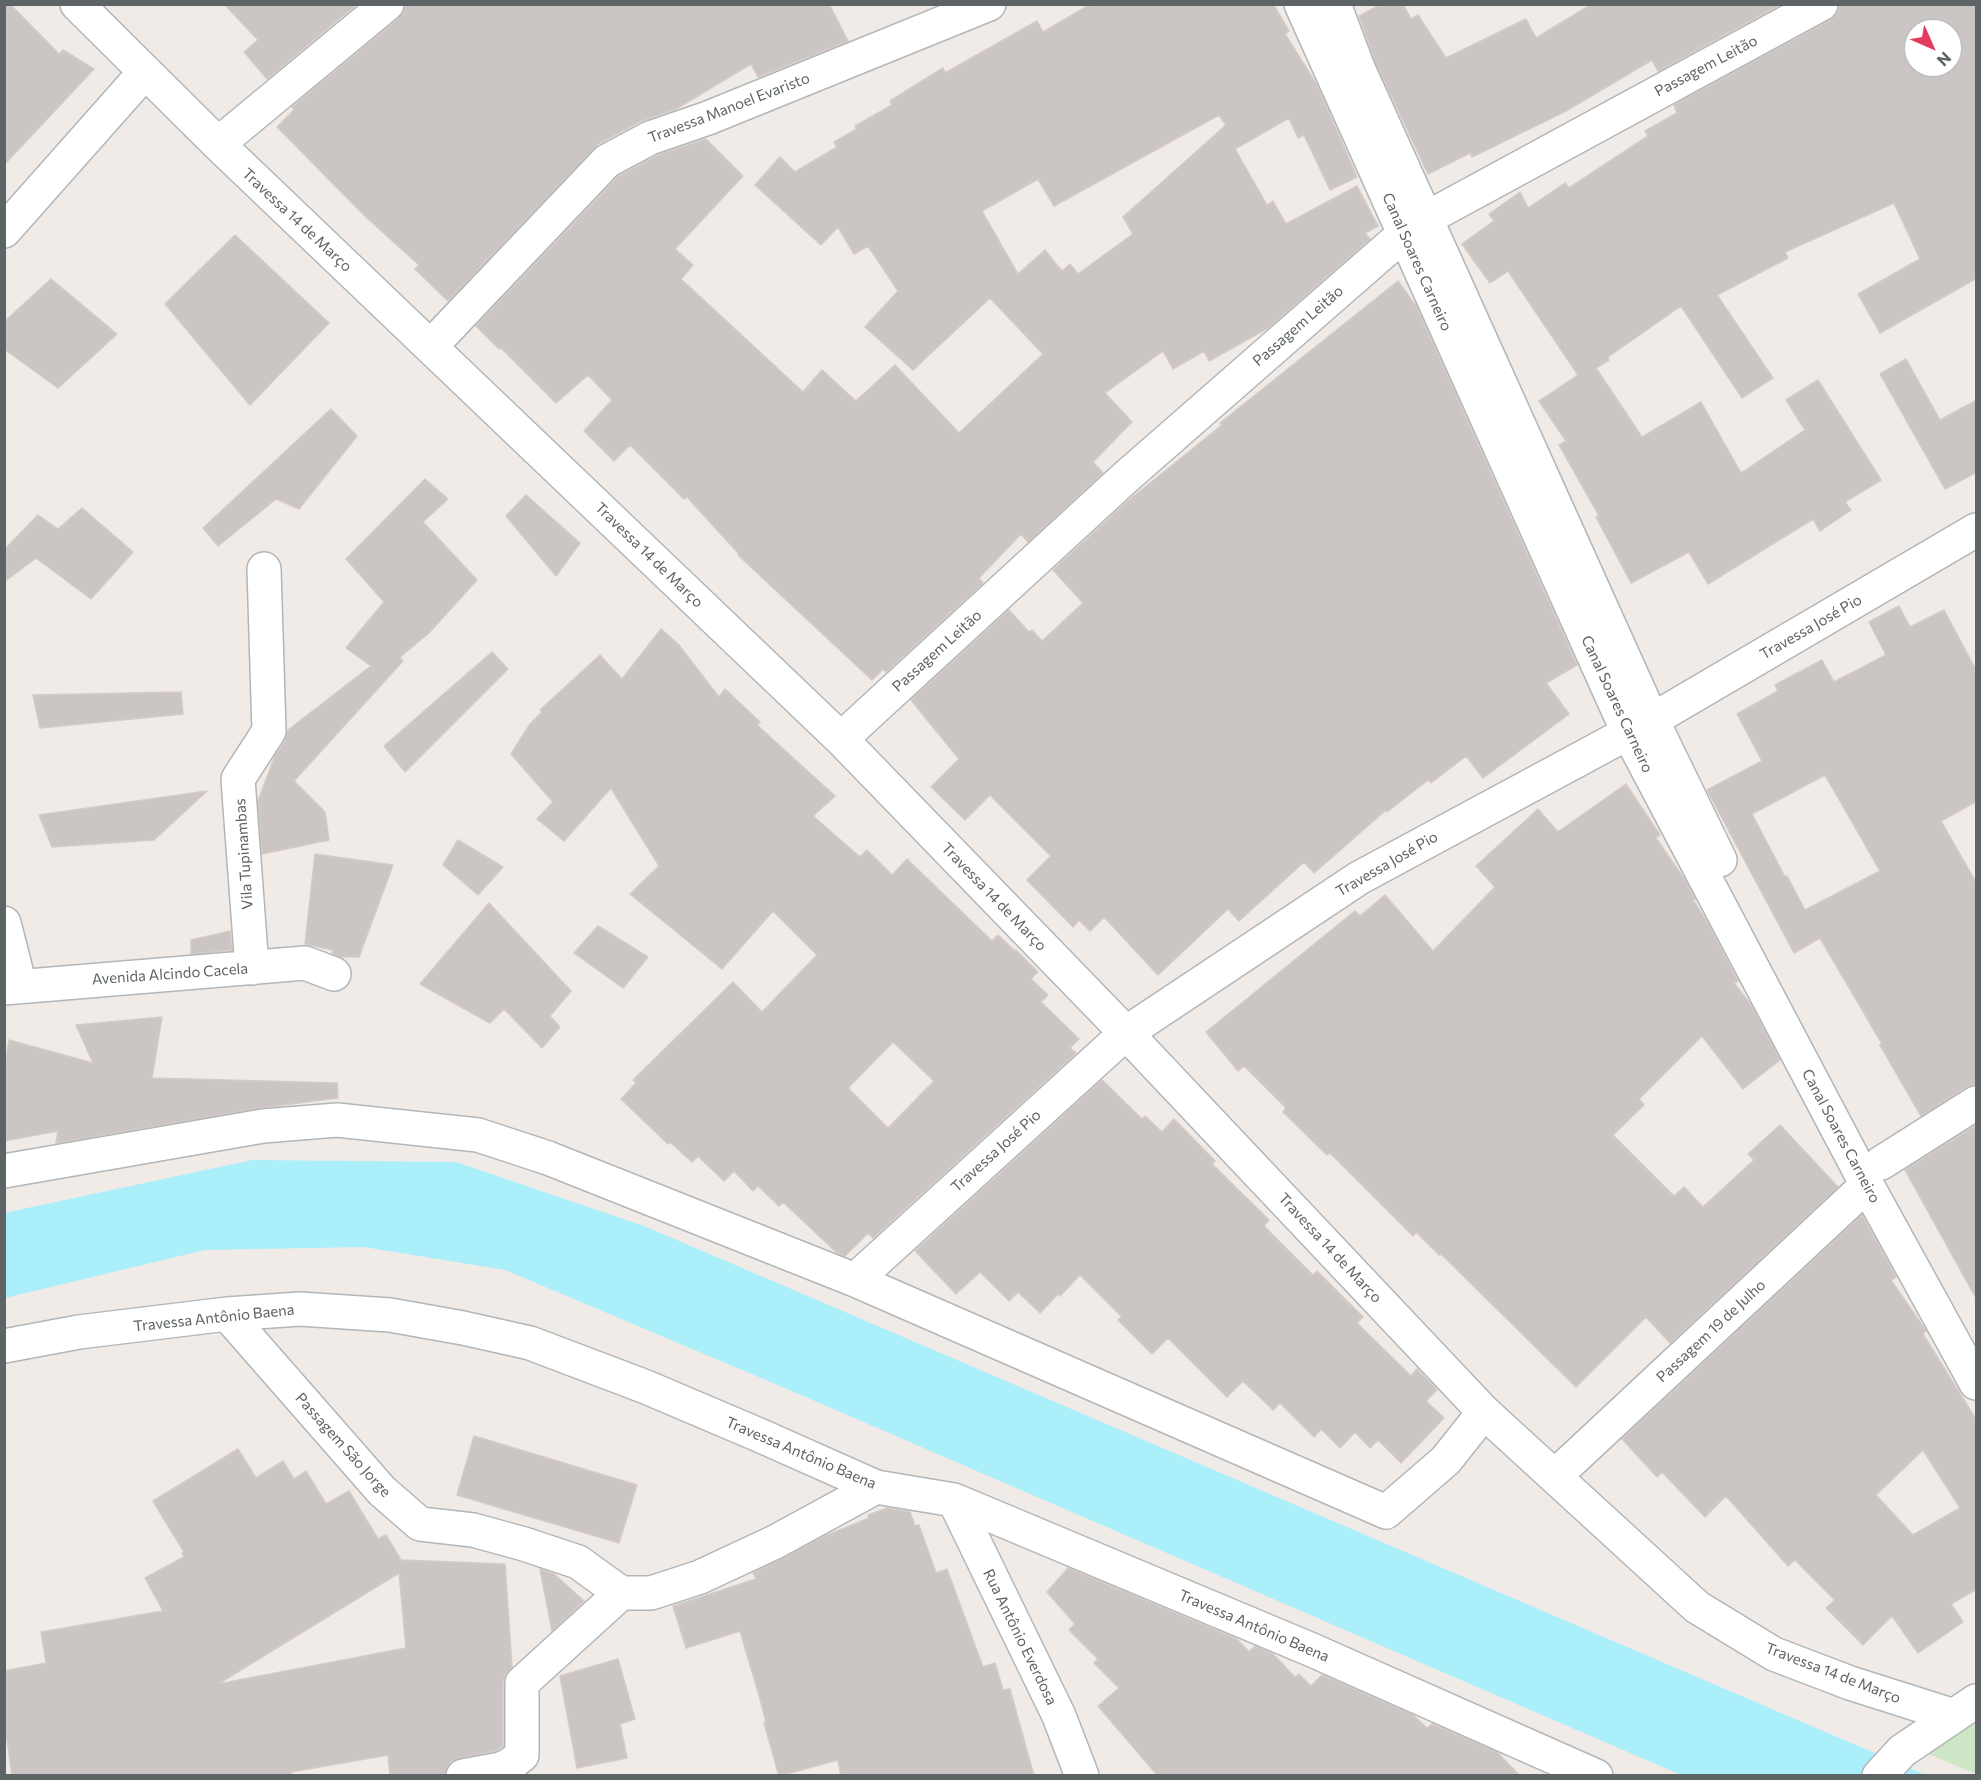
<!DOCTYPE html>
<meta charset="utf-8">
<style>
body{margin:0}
#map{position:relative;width:1981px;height:1780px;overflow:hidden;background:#f0ebe7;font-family:Commissioner,sans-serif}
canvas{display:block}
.frame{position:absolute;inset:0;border:6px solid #5e6466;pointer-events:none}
.north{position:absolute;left:1903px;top:18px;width:60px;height:60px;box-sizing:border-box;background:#fff;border:2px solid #bfc1c2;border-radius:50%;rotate:135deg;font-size:16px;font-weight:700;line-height:24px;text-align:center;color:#5e6466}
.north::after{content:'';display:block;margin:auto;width:21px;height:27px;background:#e13b5e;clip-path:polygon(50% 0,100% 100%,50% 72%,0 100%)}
</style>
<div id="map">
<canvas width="1981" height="1780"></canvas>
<div class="frame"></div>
<div class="north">N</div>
</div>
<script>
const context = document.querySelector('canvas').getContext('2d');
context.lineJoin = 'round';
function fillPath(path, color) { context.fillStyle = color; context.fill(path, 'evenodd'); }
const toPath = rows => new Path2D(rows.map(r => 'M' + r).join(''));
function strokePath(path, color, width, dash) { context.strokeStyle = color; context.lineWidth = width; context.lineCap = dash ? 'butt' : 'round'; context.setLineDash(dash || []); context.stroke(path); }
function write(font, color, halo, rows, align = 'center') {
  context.font = font + ' Commissioner,sans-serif'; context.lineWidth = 4.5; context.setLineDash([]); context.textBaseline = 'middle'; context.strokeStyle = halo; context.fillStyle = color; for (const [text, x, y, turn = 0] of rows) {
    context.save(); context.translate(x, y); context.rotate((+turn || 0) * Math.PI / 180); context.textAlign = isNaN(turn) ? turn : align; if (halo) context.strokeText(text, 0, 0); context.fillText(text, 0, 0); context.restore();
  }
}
const green = toPath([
 [1976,1687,1976,1774,1914,1748]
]);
const water = toPath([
 [252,1160,456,1162,644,1226,1926,1775,1681,1775,780,1386,505,1270,364,1247,205,1250,5,1298,4,1213]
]);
const building = toPath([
 [4,4,10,4,59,54,63,50,94,69,4,165,4,4],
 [224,4,357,4,267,79,244,52,258,40,224,4],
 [405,4,829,4,848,41,758,77,751,64,676,109,641,121,598,144,448,301,415,269,419,265,366,217,277,127,294,110,292,107,399,18,404,11,405,4],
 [1091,4,1273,4,1289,31,1285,34,1317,85,1357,177,1330,190,1304,135,1298,138,1289,118,1235,149,1267,205,1273,201,1286,224,1357,186,1378,226,1365,233,1370,239,1268,328,1209,361,1204,351,1173,369,1163,351,1105,393,1132,422,1093,462,1103,473,1028,542,1021,534,979,578,983,583,886,672,883,669,872,680,738,555,739,554,687,497,684,499,630,445,614,461,584,431,612,400,588,375,556,403,501,348,499,349,476,326,619,176,658,155,706,139,743,176,675,249,693,265,681,279,803,392,822,370,856,401,895,365,959,433,1043,354,990,298,913,370,865,327,898,291,868,246,854,254,838,227,821,245,755,185,780,157,795,172,837,147,834,142,857,129,855,126,892,105,890,101,943,68,945,73,1037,21,1043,32,1091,4],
 [1219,115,1226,125,1123,217,1133,234,1078,274,1070,264,1062,271,1045,250,1018,274,982,211,1038,179,1054,206,1219,115],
 [1382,4,1403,4,1411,19,1418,15,1446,58,1526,19,1536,38,1592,4,1781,4,1658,71,1652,60,1566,111,1472,157,1470,153,1428,174,1375,61,1359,16,1382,4],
 [1840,4,1977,4,1977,278,1880,333,1858,294,1920,259,1894,203,1785,252,1788,258,1717,295,1773,378,1742,398,1681,306,1608,357,1609,360,1596,368,1642,437,1701,402,1741,473,1805,430,1786,400,1818,380,1881,480,1845,502,1851,510,1820,531,1813,519,1708,584,1689,552,1631,583,1596,517,1599,516,1559,445,1566,441,1539,401,1578,375,1508,271,1490,283,1462,244,1494,221,1489,214,1520,192,1528,208,1565,183,1569,188,1648,136,1645,131,1677,113,1674,105,1830,20,1837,13,1840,4],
 [1915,30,1951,30,1951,66,1915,66,1915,30],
 [235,235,329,323,250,405,165,304,235,235],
 [51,279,117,334,58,388,4,349,4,322,51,279],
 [1398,281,1416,306,1577,665,1546,683,1569,714,1483,778,1466,756,1431,783,1428,780,1387,812,1386,810,1314,873,1304,862,1239,921,1228,909,1158,975,1104,917,1090,931,1079,920,1073,927,1027,880,1051,856,990,795,965,820,931,787,959,759,911,700,1009,610,1029,632,1032,630,1042,641,1083,603,1053,570,1129,500,1222,425,1220,423,1398,281],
 [1906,359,1940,420,1977,400,1977,472,1945,489,1880,374,1906,359],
 [331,409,357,436,299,509,276,499,218,546,203,528,331,409],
 [425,479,448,499,423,522,477,580,429,633,400,657,403,661,294,781,325,812,329,840,262,854,258,801,275,756,285,741,288,730,371,666,346,648,384,602,346,559,425,479],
 [526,495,580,543,556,576,506,516,526,495],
 [82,508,133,552,91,599,36,558,4,582,4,550,38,515,58,529,82,508],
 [1899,606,1910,627,1944,610,1977,672,1977,801,1941,821,1977,884,1977,1084,1966,1087,1921,1116,1880,1045,1882,1044,1820,938,1794,953,1707,790,1762,761,1737,714,1778,691,1775,685,1822,660,1834,682,1886,655,1869,622,1899,606],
 [1825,775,1880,871,1805,910,1787,876,1785,877,1752,814,1825,775],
 [661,629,678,644,719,697,725,689,760,722,757,725,835,796,813,816,860,857,867,850,892,875,907,859,992,941,998,935,1015,951,1016,950,1038,972,1031,979,1048,995,1041,1002,1079,1039,1070,1048,1076,1053,873,1238,868,1233,845,1256,836,1252,783,1202,779,1206,758,1186,753,1191,734,1171,724,1181,698,1156,692,1162,670,1142,668,1144,621,1099,636,1083,633,1080,733,982,762,1012,817,955,773,911,722,969,630,894,659,866,611,788,564,841,537,819,553,802,511,754,530,724,542,712,540,710,600,655,622,679,661,629],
 [893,1042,934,1081,888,1128,848,1088,893,1042],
 [492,652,508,669,405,772,384,746,492,652],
 [181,692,183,714,40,728,33,695,181,692],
 [1626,784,1660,835,1656,838,1685,880,1695,899,1693,900,1707,922,1738,981,1734,983,1751,1005,1780,1060,1743,1089,1702,1036,1639,1099,1644,1105,1613,1135,1674,1196,1684,1187,1703,1207,1754,1160,1748,1154,1780,1125,1838,1187,1670,1343,1646,1317,1576,1387,1441,1254,1439,1255,1416,1232,1413,1236,1330,1153,1327,1155,1283,1112,1286,1108,1244,1066,1238,1071,1206,1032,1355,911,1360,916,1385,895,1433,951,1495,887,1476,866,1538,809,1558,832,1626,784],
 [207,791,154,840,52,847,39,815,207,791],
 [458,840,503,867,478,895,443,865,458,840],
 [315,854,393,865,359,957,341,957,332,953,333,950,305,944,315,854],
 [489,903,571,991,550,1016,560,1027,542,1048,504,1009,490,1023,420,984,489,903],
 [598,926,648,957,623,988,574,953,598,926],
 [230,931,232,950,191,954,191,940,230,931],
 [162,1017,152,1078,337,1083,338,1098,260,1108,56,1143,58,1131,4,1141,4,1072,9,1040,93,1063,76,1025,162,1017],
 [1102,1080,1142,1119,1145,1116,1162,1132,1174,1119,1215,1161,1212,1164,1269,1220,1264,1226,1313,1275,1317,1271,1363,1317,1357,1323,1411,1376,1417,1369,1437,1390,1426,1401,1444,1418,1401,1463,1378,1440,1370,1448,1355,1432,1340,1448,1321,1429,1314,1437,1280,1403,1273,1410,1243,1381,1227,1397,1168,1338,1152,1354,1118,1320,1122,1317,1080,1275,1060,1296,1058,1294,1040,1313,1018,1292,1009,1301,980,1272,956,1294,915,1251,1102,1080],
 [1977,1125,1977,1300,1905,1170,1977,1125],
 [1862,1215,1896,1277,1891,1280,1922,1325,1926,1331,1923,1334,1977,1421,1977,1589,1951,1604,1963,1622,1918,1653,1892,1616,1863,1645,1826,1608,1835,1600,1795,1560,1788,1566,1726,1496,1705,1517,1662,1472,1657,1477,1622,1439,1862,1215],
 [1923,1450,1960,1508,1913,1535,1876,1495,1923,1450],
 [474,1436,637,1485,619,1543,457,1495,474,1436],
 [238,1449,256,1478,283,1461,294,1479,306,1471,326,1504,349,1491,378,1539,386,1535,401,1560,505,1564,512,1667,505,1675,503,1683,503,1746,495,1751,460,1758,451,1761,446,1769,445,1776,390,1776,388,1755,291,1772,292,1776,12,1776,7,1739,4,1739,4,1671,46,1663,41,1632,163,1611,145,1578,184,1557,182,1553,184,1552,153,1501,238,1449],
 [399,1573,406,1648,218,1684,399,1573],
 [887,1508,910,1512,915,1526,919,1525,936,1573,947,1569,983,1667,995,1663,1003,1690,1010,1689,1034,1776,841,1776,838,1760,779,1776,764,1723,766,1722,759,1695,740,1631,686,1648,673,1606,756,1579,753,1573,823,1537,869,1518,868,1515,887,1508],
 [1068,1568,1237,1639,1249,1652,1255,1646,1273,1654,1295,1677,1299,1674,1311,1686,1322,1675,1413,1715,1427,1728,1432,1724,1497,1752,1520,1776,1158,1776,1098,1706,1119,1688,1094,1663,1098,1659,1069,1630,1075,1624,1047,1592,1068,1568],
 [540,1569,554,1574,584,1601,552,1631,540,1569],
 [618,1659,635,1719,620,1724,627,1758,577,1768,560,1676,618,1659]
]);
const minor = toPath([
 [77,4,218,144,841,739,1126,1033,1484,1412,1697,1607,1774,1654,1850,1683,1954,1716],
 [1301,4,1628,732,1867,1185,1976,1383],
 [1334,4,1358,68,1652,720,1720,860],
 [218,144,387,4],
 [4,231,145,72],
 [431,346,607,161,650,138,708,118,989,4],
 [841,739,1127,476,1404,234,1427,218,1821,4],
 [4,923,20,986],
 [252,968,238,779,269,731,264,569],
 [4,988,305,963,334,974],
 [1881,1163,1976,1103],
 [4,1171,263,1126,337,1120,478,1135,548,1158,855,1280,1386,1512,1446,1460,1484,1412],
 [855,1280,1126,1033,1359,878,1652,720,1976,530],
 [227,1314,382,1491,420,1524,473,1530,524,1544,578,1562,621,1593,651,1593,700,1577,775,1542,876,1487],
 [4,1346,79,1332,227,1314,300,1309,390,1315,463,1328,530,1343,646,1387,759,1435,876,1487,954,1500,1312,1650,1596,1776],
 [1555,1476,1867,1185],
 [954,1500,1059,1716,1082,1776],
 [463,1776,501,1769,511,1764,522,1755,522,1683,621,1593],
 [1879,1776,1902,1751,1976,1701]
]);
const streetNames = [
 ["Passagem Leitão",1706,66,-28],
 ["Travessa Manoel Evaristo",729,108,-21],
 ["Travessa 14 de Março",297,220,43],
 ["Canal Soares Carneiro",1417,262,66],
 ["Passagem Leitão",1298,326,-41],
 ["Travessa 14 de Março",649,555,44],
 ["Travessa José Pio",1811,627,-30],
 ["Passagem Leitão",937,651,-42],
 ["Canal Soares Carneiro",1617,704,65],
 ["Vila Tupinambas",244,854,-94],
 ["Travessa José Pio",1387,864,-30],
 ["Travessa 14 de Março",994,897,46],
 ["Avenida Alcindo Cacela",170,974,-4],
 ["Canal Soares Carneiro",1841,1136,62],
 ["Travessa José Pio",996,1151,-42],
 ["Travessa 14 de Março",1330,1248,47],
 ["Travessa Antônio Baena",214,1318,-6],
 ["Passagem 19 de Julho",1711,1331,-43],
 ["Passagem São Jorge",343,1445,48],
 ["Travessa Antônio Baena",801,1453,23],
 ["Travessa Antônio Baena",1254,1626,23],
 ["Rua Antônio Everdosa",1020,1637,64],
 ["Travessa 14 de Março",1833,1673,21]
];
fillPath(green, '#cee6c5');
fillPath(water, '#abeffb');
fillPath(building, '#cbc6c4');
strokePath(building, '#d4cbc5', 1.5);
strokePath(minor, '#b2b6b8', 36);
strokePath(minor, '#fff', 33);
write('15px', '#5e6466', '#fff', streetNames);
</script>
